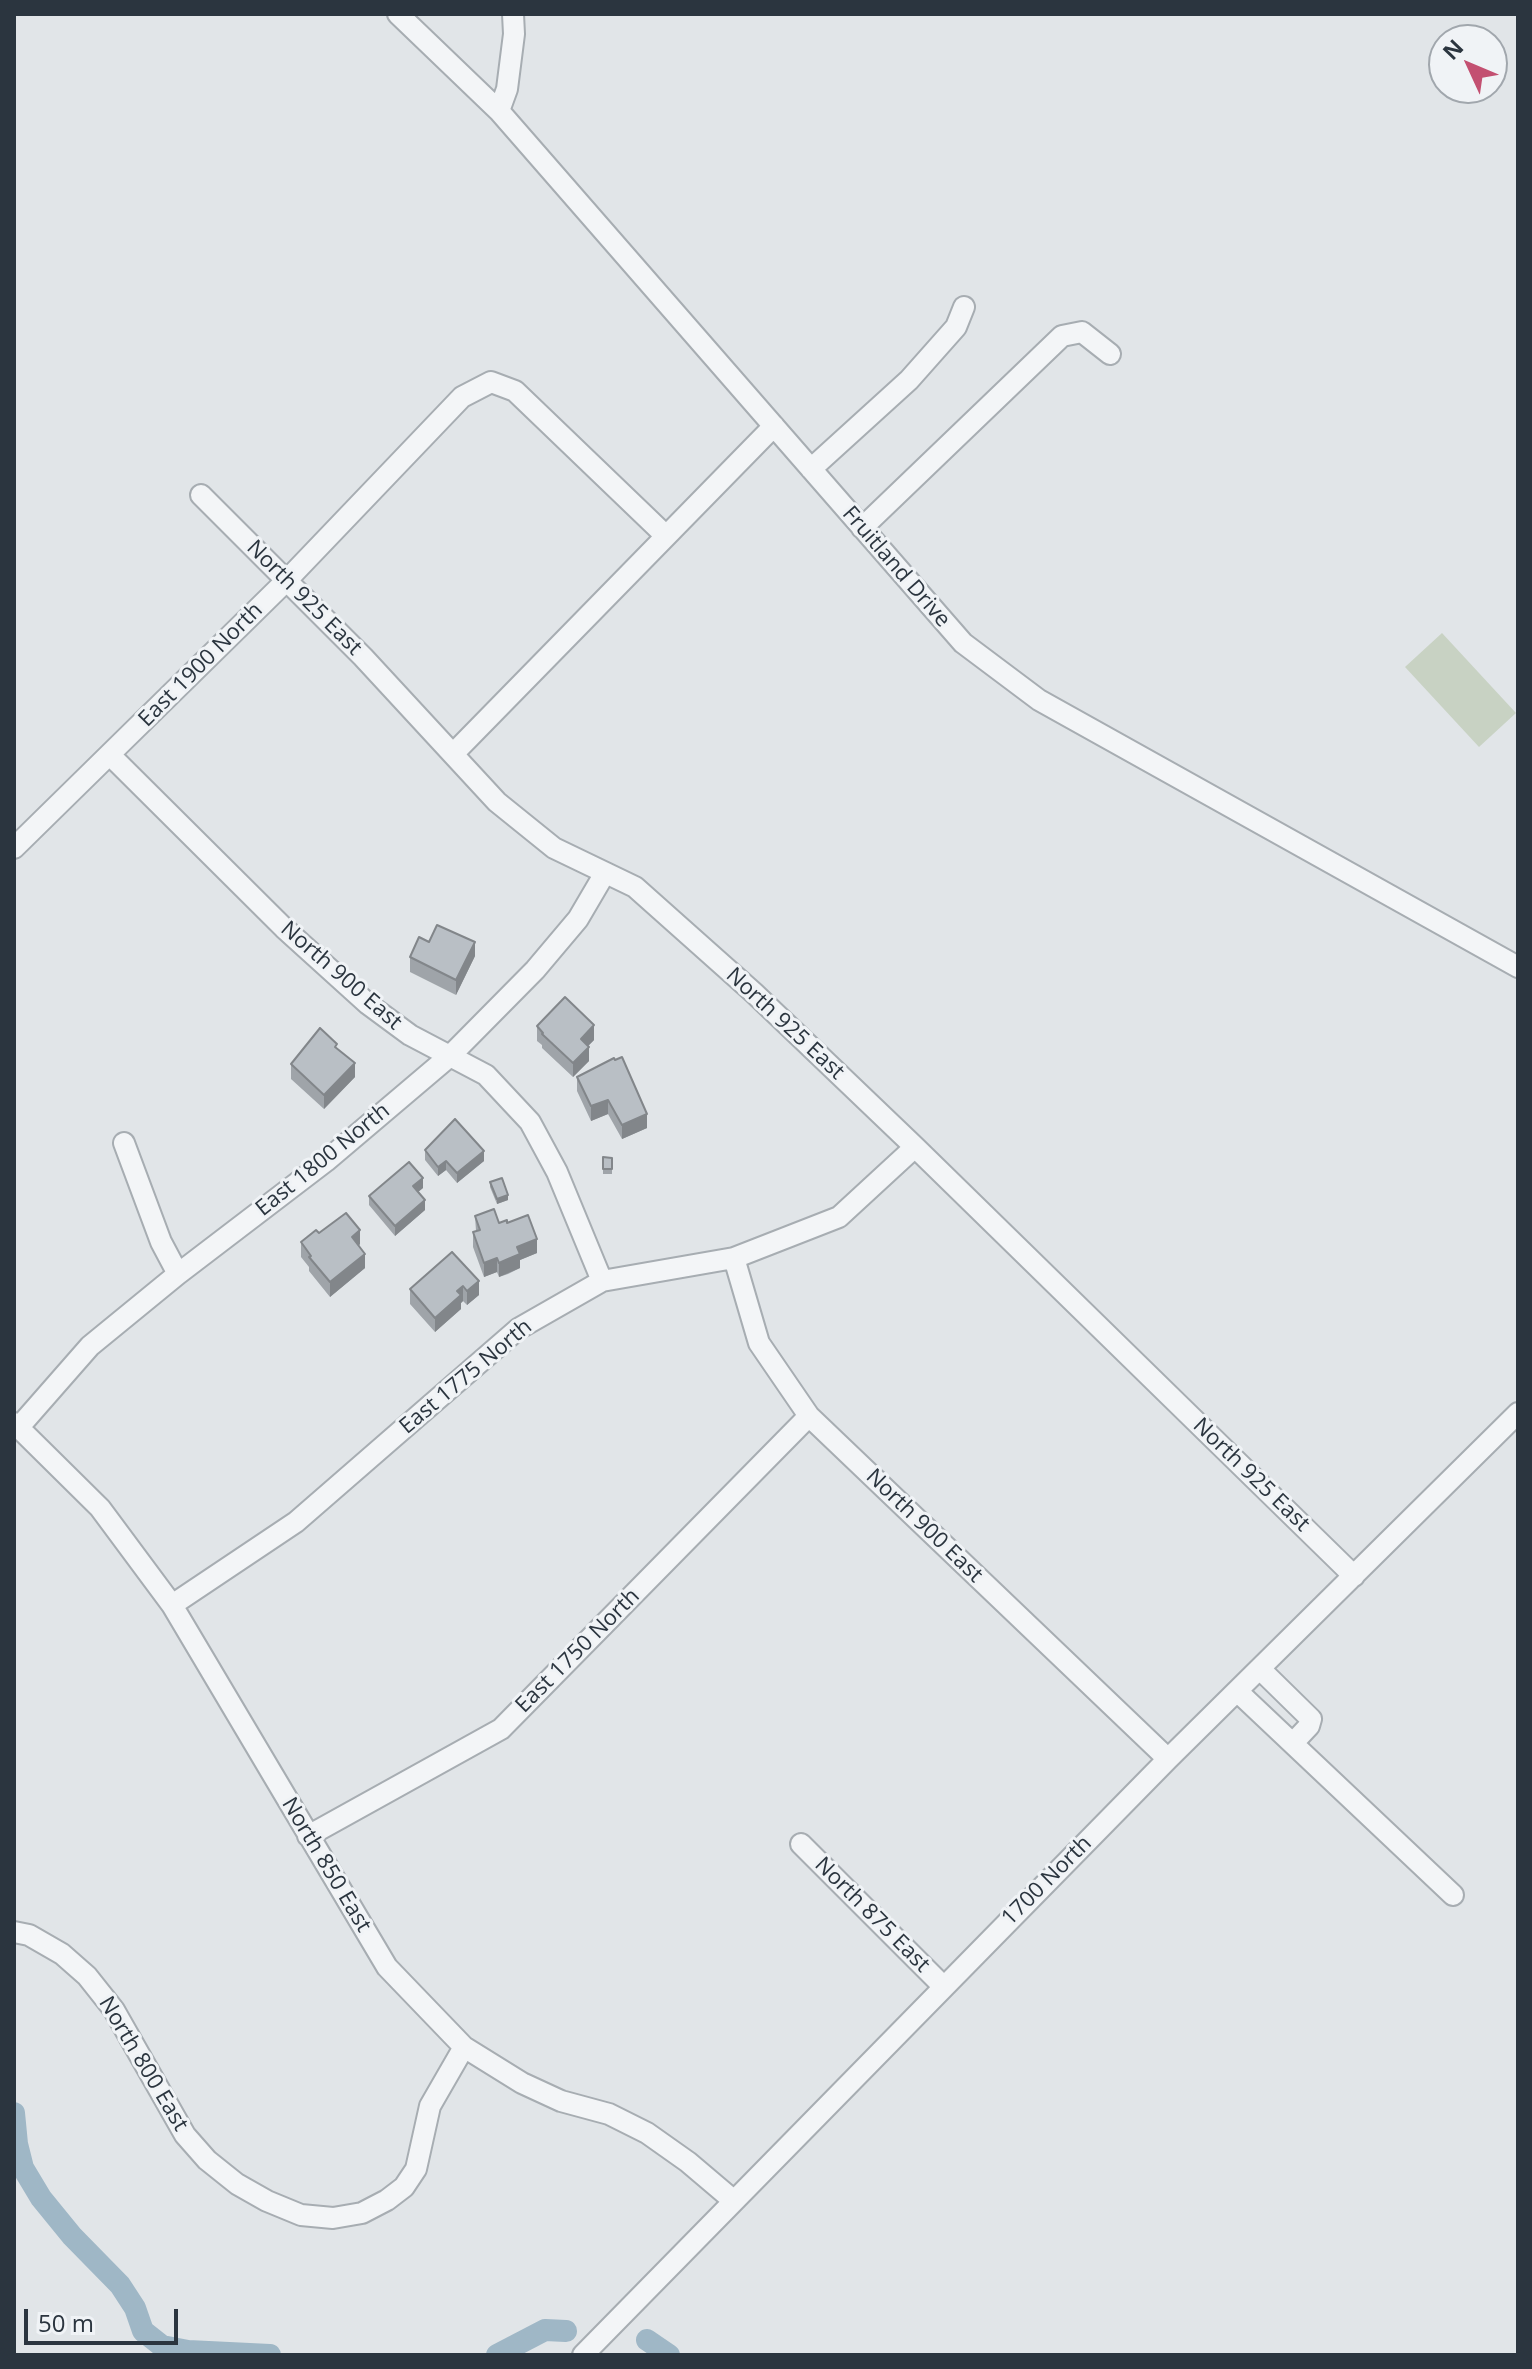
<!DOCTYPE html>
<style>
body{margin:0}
#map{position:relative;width:1532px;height:2369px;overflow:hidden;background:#e1e5e8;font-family:"Open Sans",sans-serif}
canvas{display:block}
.frame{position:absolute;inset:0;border:16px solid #2b353f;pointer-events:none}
.north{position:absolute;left:1428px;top:24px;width:80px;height:80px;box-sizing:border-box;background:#f0f3f6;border:2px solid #a1a7ad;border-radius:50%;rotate:314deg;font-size:22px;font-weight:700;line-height:32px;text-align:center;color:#2b353f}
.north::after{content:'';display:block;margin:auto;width:28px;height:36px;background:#c35071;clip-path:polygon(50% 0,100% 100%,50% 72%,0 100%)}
.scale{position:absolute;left:24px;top:2309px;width:154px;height:36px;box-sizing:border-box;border:4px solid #2b353f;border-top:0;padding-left:10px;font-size:24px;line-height:28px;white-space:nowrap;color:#2b353f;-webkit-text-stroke:6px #f0f3f6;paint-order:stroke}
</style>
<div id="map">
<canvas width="1532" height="2369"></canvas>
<div class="frame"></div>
<div class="north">N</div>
<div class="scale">50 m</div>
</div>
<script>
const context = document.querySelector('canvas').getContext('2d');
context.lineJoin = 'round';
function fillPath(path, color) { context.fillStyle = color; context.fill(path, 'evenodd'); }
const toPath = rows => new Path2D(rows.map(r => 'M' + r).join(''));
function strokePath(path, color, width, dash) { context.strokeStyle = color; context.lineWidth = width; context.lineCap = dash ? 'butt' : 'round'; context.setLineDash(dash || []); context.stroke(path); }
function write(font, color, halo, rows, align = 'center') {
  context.font = font + ' "Open Sans",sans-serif'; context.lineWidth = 6; context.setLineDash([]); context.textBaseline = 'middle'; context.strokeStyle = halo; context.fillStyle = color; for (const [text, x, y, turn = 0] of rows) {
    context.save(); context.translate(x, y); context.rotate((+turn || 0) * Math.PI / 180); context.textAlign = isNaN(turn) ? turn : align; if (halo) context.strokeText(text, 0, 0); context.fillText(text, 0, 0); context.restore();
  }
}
const green = toPath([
 [1442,633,1516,713,1479,747,1405,667]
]);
const canal = toPath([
 [14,2113,17,2144,23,2168,41,2198,72,2236,120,2285,135,2308,143,2331,162,2346,188,2351,270,2355],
 [647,2340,669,2355],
 [497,2355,545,2330,566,2331]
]);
const minor = toPath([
 [398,14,499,111,963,643,1039,700,1518,967],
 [499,111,507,89,514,34,513,14],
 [811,469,909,380,956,327,964,307],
 [201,495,363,657,497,802,554,848,635,887,754,993,915,1147,1354,1576],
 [862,528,1062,336,1082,332,1110,354],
 [453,754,774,426],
 [110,755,284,928,368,1004,410,1035,486,1075,530,1122,557,1172,602,1281],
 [14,848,287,580,462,397,491,382,515,391,666,536],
 [124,1143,161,1242,178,1274],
 [734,1258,759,1343,809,1416,1168,1759],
 [14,1423,100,1508,172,1605,387,1967,464,2047,522,2083,561,2101,609,2114,647,2133,688,2162,734,2201],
 [19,1427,90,1346,178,1274,326,1161,451,1055,535,970,578,919,605,873],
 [172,1605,296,1522,518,1329,602,1281,734,1258,839,1217,915,1147],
 [1260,1669,1311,1719,1309,1726,1293,1743],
 [1237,1691,1453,1895],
 [308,1836,501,1729,809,1416],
 [801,1844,943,1986],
 [14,1932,29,1935,62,1954,87,1976,114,2010,185,2135,207,2160,237,2184,267,2201,301,2215,333,2218,362,2213,387,2200,404,2187,416,2169,430,2106,464,2047],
 [583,2355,1168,1759,1518,1413]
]);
const wall = toPath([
 [475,956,456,995,410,972,410,957],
 [537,1026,594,1040,588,1046,589,1061,573,1077,542,1048,542,1045,537,1041],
 [337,1048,355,1077,324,1109,291,1079,291,1064],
 [577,1077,647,1128,622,1139,608,1114,591,1121,577,1091],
 [425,1150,484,1161,457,1183,446,1170,438,1176,425,1160],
 [603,1157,612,1158,612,1174,603,1174],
 [490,1182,508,1200,497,1204,490,1187],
 [423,1188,418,1192,425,1210,395,1236,369,1205,369,1196],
 [475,1216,499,1223,507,1223,537,1253,520,1260,520,1268,508,1274,499,1277,497,1272,484,1277,473,1247,473,1232,476,1231],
 [319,1233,360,1244,359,1246,365,1268,330,1297,309,1271,309,1267,301,1257,301,1242],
 [452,1252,479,1295,467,1305,463,1301,461,1303,461,1309,435,1332,410,1304,410,1289]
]);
const shadedWall = toPath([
 [475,942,475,956,456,995,456,980],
 [594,1025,594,1040,581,1053,581,1039],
 [589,1047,589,1061,573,1077,573,1063],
 [355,1063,355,1077,324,1109,324,1095],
 [608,1100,608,1114,591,1121,591,1106],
 [647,1114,647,1128,622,1139,622,1125],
 [484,1151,484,1161,457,1183,457,1173],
 [446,1161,446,1170,438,1176,438,1167],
 [423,1178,423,1188,413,1196,413,1186],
 [508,1195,508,1200,497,1204,497,1199],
 [425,1200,425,1210,395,1236,395,1226],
 [360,1230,360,1244,352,1251,352,1237],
 [537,1239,537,1253,520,1260,520,1268,499,1277,499,1263,517,1247],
 [365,1254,365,1268,330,1297,330,1282],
 [497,1258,497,1272,484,1277,484,1263],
 [479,1281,479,1295,467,1305,467,1291],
 [463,1286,463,1301,461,1303,461,1309,435,1332,435,1318,457,1291]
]);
const building = toPath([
 [437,925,475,942,456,980,410,957,419,937,429,942,437,925],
 [565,997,594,1025,581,1039,589,1047,573,1063,542,1034,543,1033,537,1026,565,997],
 [320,1028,337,1044,335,1047,355,1063,324,1095,291,1064,320,1028],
 [622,1057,647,1114,622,1125,608,1100,591,1106,577,1077,614,1058,615,1060,622,1057],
 [455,1119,484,1151,457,1173,446,1161,438,1167,425,1150,455,1119],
 [603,1157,612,1158,612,1169,603,1169,603,1157],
 [409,1162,423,1178,413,1186,425,1200,395,1226,369,1196,409,1162],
 [502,1178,508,1195,497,1199,490,1182,502,1178],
 [494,1209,499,1223,507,1220,507,1223,528,1215,537,1239,517,1247,520,1254,508,1259,499,1263,497,1258,484,1263,473,1232,480,1230,475,1216,494,1209],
 [346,1213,360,1230,352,1237,365,1254,330,1282,309,1257,311,1256,301,1242,316,1230,319,1233,346,1213],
 [452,1252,479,1281,467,1291,463,1286,457,1291,461,1295,435,1318,410,1289,452,1252]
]);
const streetNames = [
 ["Fruitland Drive",896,567,49],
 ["North 925 East",304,598,45],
 ["East 1900 North",201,665,-45],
 ["North 900 East",341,976,41],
 ["North 925 East",785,1024,43],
 ["East 1800 North",323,1160,-39],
 ["East 1775 North",466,1377,-40],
 ["North 925 East",1251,1475,44],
 ["North 900 East",924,1526,44],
 ["East 1750 North",578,1651,-45],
 ["North 850 East",326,1865,59],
 ["1700 North",1047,1881,-45],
 ["North 875 East",872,1915,45],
 ["North 800 East",143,2064,59]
];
fillPath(green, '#c8d2c3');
strokePath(canal, '#9fb7c6', 22);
strokePath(minor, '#a7adb2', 24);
strokePath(minor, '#f3f5f7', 20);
fillPath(wall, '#9fa4a9');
fillPath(shadedWall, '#82868a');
fillPath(building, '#b9bfc5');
strokePath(building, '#82868a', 2);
write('22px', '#2b353f', '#f0f3f6', streetNames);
</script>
